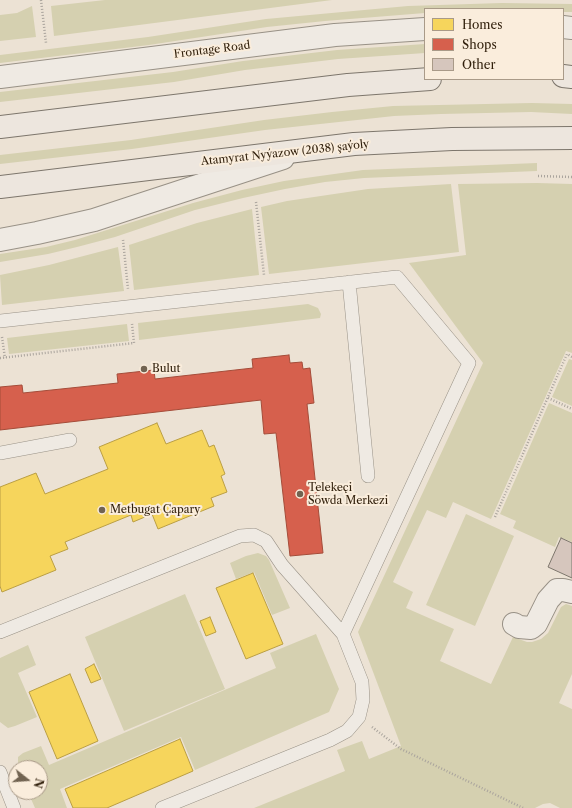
<!DOCTYPE html>
<meta charset="utf-8">
<style>
body{margin:0}
#map{position:relative;width:572px;height:808px;overflow:hidden;background:#ece2d4;font-family:"Libre Caslon Text",serif}
canvas{display:block}
.legend{position:absolute;left:424px;top:8px;width:140px;height:72px;box-sizing:border-box;background:#faeddc;border:1px solid #a99a88;margin:0;padding:5px 7px;list-style:none;font-size:12px;color:#2f1e0a}
.legend li{display:flex;align-items:center;gap:8px;height:20px}
.legend b{width:20px;border:1px solid #a99a88}
.north{position:absolute;left:8px;top:760px;width:40px;height:40px;box-sizing:border-box;background:#faeddc;border:1px solid #a99a88;border-radius:50%;rotate:107deg;font-size:11px;font-weight:700;line-height:16px;text-align:center;color:#2f1e0a}
.north::after{content:'';display:block;margin:auto;width:14px;height:18px;background:#716351;clip-path:polygon(50% 0,100% 100%,50% 72%,0 100%)}
</style>
<div id="map">
<canvas width="572" height="808"></canvas>
<ul class="legend">
<li><b style="height:11px;background:#f6d55c"></b>Homes</li>
<li><b style="height:11px;background:#d6604d"></b>Shops</li>
<li><b style="height:11px;background:#d6c6bd"></b>Other</li>
</ul>
<div class="north">N</div>
</div>
<script>
const context = document.querySelector('canvas').getContext('2d');
context.lineJoin = 'round';
function fillPath(path, color) { context.fillStyle = color; context.fill(path, 'evenodd'); }
const toPath = rows => new Path2D(rows.map(r => 'M' + r).join(''));
function strokePath(path, color, width, dash) { context.strokeStyle = color; context.lineWidth = width; context.lineCap = dash ? 'butt' : 'round'; context.setLineDash(dash || []); context.stroke(path); }
function write(font, color, halo, rows, align = 'center') {
  context.font = font + ' "Libre Caslon Text",serif'; context.lineWidth = 4; context.setLineDash([]); context.textBaseline = 'middle'; context.strokeStyle = halo; context.fillStyle = color; for (const [text, x, y, turn = 0] of rows) {
    context.save(); context.translate(x, y); context.rotate((+turn || 0) * Math.PI / 180); context.textAlign = isNaN(turn) ? turn : align; if (halo) context.strokeText(text, 0, 0); context.fillText(text, 0, 0); context.restore();
  }
}
const green = toPath([
 [105,0,332,0,54,36,51,6],
 [502,3,572,4,572,12,563,12,563,9,425,9,425,13,325,21,267,27,149,45,0,63,0,55,148,37,266,19,408,6],
 [32,6,36,37,0,41,0,15,17,13],
 [425,44,425,53,338,59,245,70,174,82,0,102,0,92,173,72,243,61,337,50],
 [532,103,572,104,572,114,531,112,441,114,394,116,265,130,132,149,0,164,0,155,131,140,264,120,332,112,393,106],
 [537,163,537,171,364,178,325,182,285,189,243,198,195,210,115,237,77,247,48,254,0,262,0,254,46,247,75,240,193,203,242,190,284,181,363,170],
 [537,183,572,184,572,353,566,351,491,519,453,502,446,518,427,510,393,582,413,592,406,608,454,629,440,661,491,684,513,637,527,642,532,642,541,639,548,633,561,607,566,604,572,606,572,674,559,703,572,709,572,808,560,808,550,803,543,804,535,808,254,808,345,771,337,750,362,741,369,759,401,746,358,632,483,363,409,263,466,255,458,184],
 [451,184,459,252,269,274,261,207,287,201,368,189],
 [252,209,259,275,134,290,129,245,197,223],
 [118,247,124,291,2,305,0,275,49,265],
 [308,304,318,308,321,314,320,318,139,340,138,323],
 [127,324,129,341,9,354,7,338],
 [569,359,572,360,572,406,552,397],
 [549,403,572,413,572,542,559,537,555,547,513,528,516,521,500,514],
 [466,514,514,536,475,626,426,605],
 [258,553,266,556,269,560,290,608,272,615,254,572,236,579,230,563,246,556],
 [185,594,225,689,124,731,85,637],
 [316,634,339,689,329,712,195,770,181,737,60,789,67,808,35,808,28,792,40,792,40,768,18,768,18,757,23,753,41,746,49,765,276,668,270,653],
 [28,645,36,665,18,673,37,717,15,726,8,728,0,722,0,658]
]);
const homes = toPath([
 [157,423,166,444,202,430,209,447,214,445,225,474,221,476,227,492,211,498,214,506,158,529,152,514,133,522,131,515,65,542,68,549,50,556,56,570,2,592,0,586,0,487,36,473,45,494,108,469,99,447,157,423],
 [253,573,283,644,246,659,216,588,253,573],
 [210,617,216,632,206,636,200,621,210,617],
 [94,664,101,679,91,683,85,669,94,664],
 [70,674,98,741,57,759,29,692,70,674],
 [180,739,193,771,107,808,73,808,65,789,180,739]
]);
const shops = toPath([
 [289,355,290,363,302,362,303,369,310,368,314,403,307,404,323,553,290,556,276,433,264,434,261,400,0,430,0,387,22,385,23,393,118,383,117,374,154,370,155,379,253,368,252,359,289,355]
]);
const building = toPath([
 [561,538,572,543,572,578,548,567,561,538]
]);
const path = toPath([
 [41,0,46,43],
 [538,176,572,177],
 [256,202,264,275],
 [123,240,128,289],
 [2,337,5,358],
 [0,358,134,343,132,324],
 [548,398,572,409],
 [495,517,567,354,572,357],
 [372,727,401,749,523,808]
]);
const lane = toPath([
 [349,282,368,476],
 [0,321,397,277,469,363,343,634,362,682,363,700,359,717,347,731,330,740,162,808],
 [0,453,70,440],
 [0,632,240,536,254,535,266,541,282,565,343,634],
 [0,772,14,808]
]);
const street = toPath([
 [563,27,572,28],
 [0,77,335,35,425,29],
 [0,240,37,233,94,220,283,158],
 [514,624,519,627,531,628,536,624,548,600,557,590,563,590,572,592]
]);
const primary = toPath([
 [563,76,572,77],
 [0,127,348,85,430,79],
 [0,187,354,144,452,139,572,138]
]);
const markers = [
 [144,369,4,"#716351"],
 [300,494,4,"#716351"],
 [102,510,4,"#716351"]
];
const streetNames = [
 ["Frontage Road",212,50,-7],
 ["Atamyrat Nyýazow (2038) şaýoly",285,153,-6]
];
const poiNames = [
 ["Bulut",152,369],
 ["Telekeçi",308,488],
 ["Söwda Merkezi",308,501],
 ["Metbugat Çapary",110,510]
];
fillPath(green, '#d5d0b0');
fillPath(homes, '#f6d55c');
strokePath(homes, '#ba9e43', 1);
fillPath(shops, '#d6604d');
strokePath(shops, '#a44c39', 1);
fillPath(building, '#d6c6bd');
strokePath(building, '#7d766c', 1);
strokePath(lane, '#989186', 14);
strokePath(street, '#989186', 24);
strokePath(primary, '#7d766c', 24);
strokePath(path, '#aaa49d', 2.5, [1, 2]);
strokePath(lane, '#efeae3', 13);
strokePath(street, '#efeae3', 22);
strokePath(primary, '#ede6de', 22);
for (const [x, y, r, color] of markers) { const dot = new Path2D(); dot.arc(x, y, r, 0, 2 * Math.PI); context.fillStyle = color; context.fill(dot); strokePath(dot, '#faeddc', 1.5); }
write('11px', '#2f1e0a', '#faeddc', streetNames);
write('11px', '#2f1e0a', '#faeddc', poiNames, 'left');
</script>
